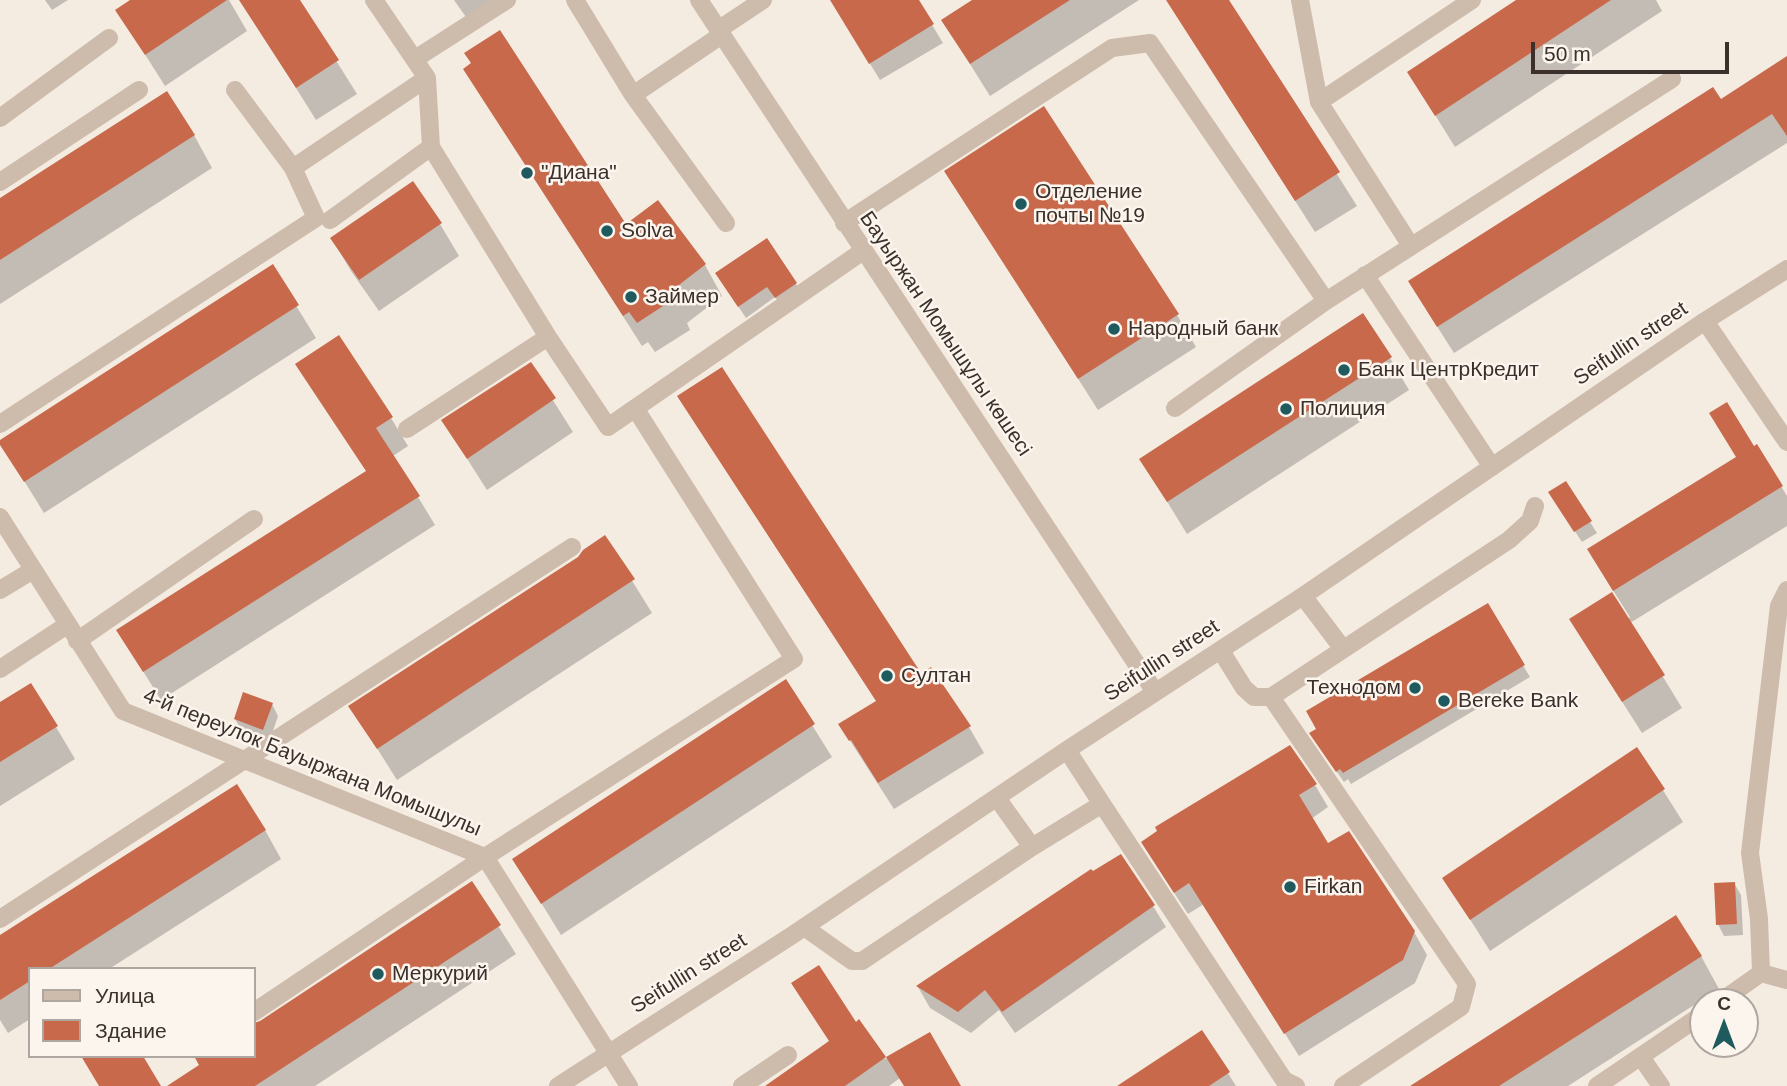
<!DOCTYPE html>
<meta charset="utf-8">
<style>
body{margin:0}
#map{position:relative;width:1787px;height:1086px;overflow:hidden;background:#f4ebe1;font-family:Arial,sans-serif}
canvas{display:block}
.legend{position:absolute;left:28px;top:967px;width:228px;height:91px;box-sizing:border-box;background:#fbf5ee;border:2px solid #aea6a0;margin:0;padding:9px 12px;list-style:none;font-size:21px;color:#3b302b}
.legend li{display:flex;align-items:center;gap:14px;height:35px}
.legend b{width:35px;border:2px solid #aea6a0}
.north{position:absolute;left:1689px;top:988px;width:70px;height:70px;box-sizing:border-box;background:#fbf5ee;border:2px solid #aea6a0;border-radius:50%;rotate:0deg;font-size:19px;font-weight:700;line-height:28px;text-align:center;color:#3b302b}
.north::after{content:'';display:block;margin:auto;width:24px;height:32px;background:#1f5a5e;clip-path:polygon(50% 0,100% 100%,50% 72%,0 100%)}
.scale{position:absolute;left:1531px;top:42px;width:198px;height:32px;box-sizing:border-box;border:4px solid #3b302b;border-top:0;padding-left:9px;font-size:21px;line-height:24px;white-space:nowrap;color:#3b302b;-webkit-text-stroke:5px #fbf5ee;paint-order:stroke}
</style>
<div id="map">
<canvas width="1787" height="1086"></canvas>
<ul class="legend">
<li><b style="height:9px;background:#cdbbac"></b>Улица</li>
<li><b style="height:19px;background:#c8694b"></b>Здание</li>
</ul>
<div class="north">С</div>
<div class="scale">50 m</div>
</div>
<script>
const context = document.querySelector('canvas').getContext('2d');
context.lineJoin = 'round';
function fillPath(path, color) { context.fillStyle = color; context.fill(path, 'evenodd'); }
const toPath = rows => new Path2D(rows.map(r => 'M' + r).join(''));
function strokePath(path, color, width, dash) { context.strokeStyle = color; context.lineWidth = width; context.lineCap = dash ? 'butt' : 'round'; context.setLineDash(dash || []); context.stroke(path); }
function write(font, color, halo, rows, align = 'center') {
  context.font = font + ' Arial,sans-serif'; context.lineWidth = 5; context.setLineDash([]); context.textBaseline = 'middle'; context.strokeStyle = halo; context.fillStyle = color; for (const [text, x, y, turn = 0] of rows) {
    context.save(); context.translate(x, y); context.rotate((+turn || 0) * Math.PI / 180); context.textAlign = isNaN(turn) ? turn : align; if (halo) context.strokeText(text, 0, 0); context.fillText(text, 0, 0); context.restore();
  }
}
const shadow = toPath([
 [45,0,68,0,52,10],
 [133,0,229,0,247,31,165,86,117,10],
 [248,0,298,0,357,94,316,120,243,3],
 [454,0,492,0,466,17],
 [831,0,917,0,943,43,880,80],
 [975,0,1139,0,990,96,943,21],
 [1167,0,1227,0,1357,206,1315,232],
 [1519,0,1656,0,1662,11,1455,147,1409,73],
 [1787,58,1787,143,1454,353,1426,309,1721,102],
 [465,69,625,226,657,202,705,265,722,296,687,323,690,330,655,352,648,342,642,346],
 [194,135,212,168,0,304,0,200],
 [946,172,1177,315,1196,347,1098,410],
 [440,224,459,256,379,311,351,271,332,239],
 [272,267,316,338,44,513,0,442],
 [796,284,802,295,783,308,775,297,746,318,724,285],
 [1390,358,1409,390,1187,534,1141,459],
 [530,364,573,432,487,490,443,421],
 [297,365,391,418,408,446,393,456,435,525,161,700,118,631,367,472],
 [695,423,920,676,969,727,984,753,894,809,840,725,877,702],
 [1757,447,1787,496,1787,526,1630,623,1682,708,1642,733,1590,651,1630,617,1607,581],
 [1557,504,1590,522,1597,533,1582,542],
 [605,537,652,613,397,780,351,707,579,558],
 [1487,606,1530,677,1351,784,1348,779,1344,782,1318,745,1319,729],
 [785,682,832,757,561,935,514,859],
 [0,704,56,727,75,759,0,806],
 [272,704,278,716,270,740,242,731,235,719],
 [1637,749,1683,822,1490,951,1444,878],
 [1315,785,1328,807,1311,819,1327,845,1414,932,1427,955,1415,983,1299,1056,1204,904,1188,914,1156,865],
 [265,830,281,859,109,969,30,969,30,1019,8,1033,0,1020,0,937],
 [471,883,516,954,315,1086,170,1086,254,1056,254,1025,261,1023],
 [1734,883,1741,895,1743,935,1724,936,1718,924],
 [1153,906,1166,927,1015,1033,999,1010,971,1033,930,1008,918,987],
 [1701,956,1719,989,1568,1086,1413,1086],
 [859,1022,885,1059,929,1035,959,1086,905,1086,900,1078,889,1086,766,1086],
 [1202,1032,1236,1086,1120,1086]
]);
const building = toPath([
 [130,0,227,0,145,55,115,10],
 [239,0,300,0,339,60,296,88],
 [830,0,919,0,934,24,869,64],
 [972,0,1070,0,970,64,941,20],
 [1166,0,1229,0,1340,172,1295,201],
 [1516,0,1611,0,1435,116,1407,72],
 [500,30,626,224,658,200,706,264,670,292,674,299,637,323,629,312,623,316,463,69,471,63,464,53],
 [1787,56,1787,136,1772,114,1437,327,1408,281,1713,87,1721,99],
 [167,91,195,135,0,260,0,198],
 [1044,106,1179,314,1078,379,944,171],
 [413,181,442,223,359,280,330,238],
 [767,238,797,283,775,298,767,287,738,307,715,273],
 [273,264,299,305,24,482,0,445,0,440],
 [1363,313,1392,357,1167,502,1139,459],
 [339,335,393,417,376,428,420,496,143,672,116,630,366,471,295,364],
 [531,362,556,398,467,459,441,420],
 [722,367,921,673,931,667,971,726,878,783,851,740,849,741,838,724,876,701,677,396],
 [1727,402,1754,446,1757,444,1783,486,1613,591,1587,549,1736,457,1709,413],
 [1566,481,1592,521,1574,532,1548,492],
 [605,535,635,579,377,749,348,706,578,557,583,550],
 [1612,592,1665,675,1622,702,1569,619],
 [1488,603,1525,665,1343,773,1340,769,1336,772,1309,733,1316,729,1306,711],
 [786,679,815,724,541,904,512,859],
 [31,683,58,726,0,762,0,702],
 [243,692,273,703,263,730,234,719],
 [1290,745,1317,784,1299,795,1328,843,1349,831,1415,931,1403,960,1284,1034,1189,883,1174,893,1141,842,1157,831,1155,827],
 [1637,747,1665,789,1470,920,1442,878],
 [237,784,266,830,49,969,30,969,30,981,0,1000,0,935],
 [1121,854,1155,905,1002,1012,985,990,958,1012,916,986,1091,869,1093,871],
 [472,881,501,925,255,1086,167,1086,199,1065,194,1056,254,1056,254,1023,260,1021],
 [1735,882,1737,924,1716,925,1714,883],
 [1676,915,1702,956,1499,1086,1410,1086],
 [819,965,856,1022,859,1019,886,1057,845,1086,765,1086,829,1041,791,983],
 [1202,1030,1230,1072,1209,1086,1117,1086],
 [930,1032,961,1086,904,1086,886,1057],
 [81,1056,143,1056,161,1086,99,1086]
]);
const minor = toPath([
 [374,0,427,78,431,147,548,337,608,427,863,251],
 [575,0,633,95,720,36],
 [699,0,1155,692],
 [1300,0,1319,102,1411,246],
 [718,30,763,0],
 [415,59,507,0],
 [633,95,726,223],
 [1319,102,1472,0],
 [0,118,109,38],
 [293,168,427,78],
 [0,182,139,90],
 [330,220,431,147],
 [844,223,1112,48,1150,43,1326,301],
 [1365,275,1492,467],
 [1705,321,1787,442],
 [1175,408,1326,301,1672,79],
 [0,424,316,218,293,168,235,90],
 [407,429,548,337],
 [0,517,123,711,485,857,629,1086],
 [0,590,33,570],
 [1303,596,1343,649],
 [77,641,254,519],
 [1221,651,1244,688,1254,697,1271,697,1509,540,1530,521,1535,506],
 [0,669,67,625],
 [1271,697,1467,984,1461,1007,1343,1086],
 [1067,750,1102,804],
 [997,798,1032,847],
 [0,919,572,547],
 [804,927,852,961,862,961,1032,847,1102,804,1284,1080,1296,1086],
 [1761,973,1787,980],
 [1720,1002,1761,973,1759,919,1750,853,1779,606,1787,590],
 [254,1012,485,857,794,659,635,408],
 [1641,1057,1661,1086],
 [558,1086,791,936,1067,750,1303,596,1705,321,1787,269],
 [742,1086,788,1055],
 [1597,1086,1703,1014]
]);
const markers = [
 [527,173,7,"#1f5a5e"],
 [1021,204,7,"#1f5a5e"],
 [607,231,7,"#1f5a5e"],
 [631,297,7,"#1f5a5e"],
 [1114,329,7,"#1f5a5e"],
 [1344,370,7,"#1f5a5e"],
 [1286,409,7,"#1f5a5e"],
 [887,676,7,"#1f5a5e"],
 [1415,688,7,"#1f5a5e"],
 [1444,701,7,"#1f5a5e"],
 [1290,887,7,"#1f5a5e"],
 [378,974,7,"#1f5a5e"]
];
const poiNames = [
 ["\"Диана\"",541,173],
 ["Отделение",1035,192],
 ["почты №19",1035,216],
 ["Solva",621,231],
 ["Займер",645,297],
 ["Народный банк",1128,329],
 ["Банк ЦентрКредит",1358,370],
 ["Полиция",1300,409],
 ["Султан",901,676],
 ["Технодом",1401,688,"right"],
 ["Bereke Bank",1458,701],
 ["Firkan",1304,887],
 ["Меркурий",392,974]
];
const streetNames = [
 ["Бауыржан Момышұлы көшесі",945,334,56],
 ["Seifullin street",1631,344,-34],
 ["Seifullin street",1162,661,-33],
 ["4-й переулок Бауыржана Момышулы",312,763,22],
 ["Seifullin street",689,974,-32]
];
fillPath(shadow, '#0003');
fillPath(building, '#c8694b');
strokePath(minor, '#cdbbac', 18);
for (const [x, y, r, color] of markers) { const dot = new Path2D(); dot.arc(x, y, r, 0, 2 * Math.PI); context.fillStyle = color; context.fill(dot); strokePath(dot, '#fbf5ee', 2.5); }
write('21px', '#3b302b', '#fbf5ee', poiNames, 'left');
write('21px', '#3b302b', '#fbf5ee', streetNames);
</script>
